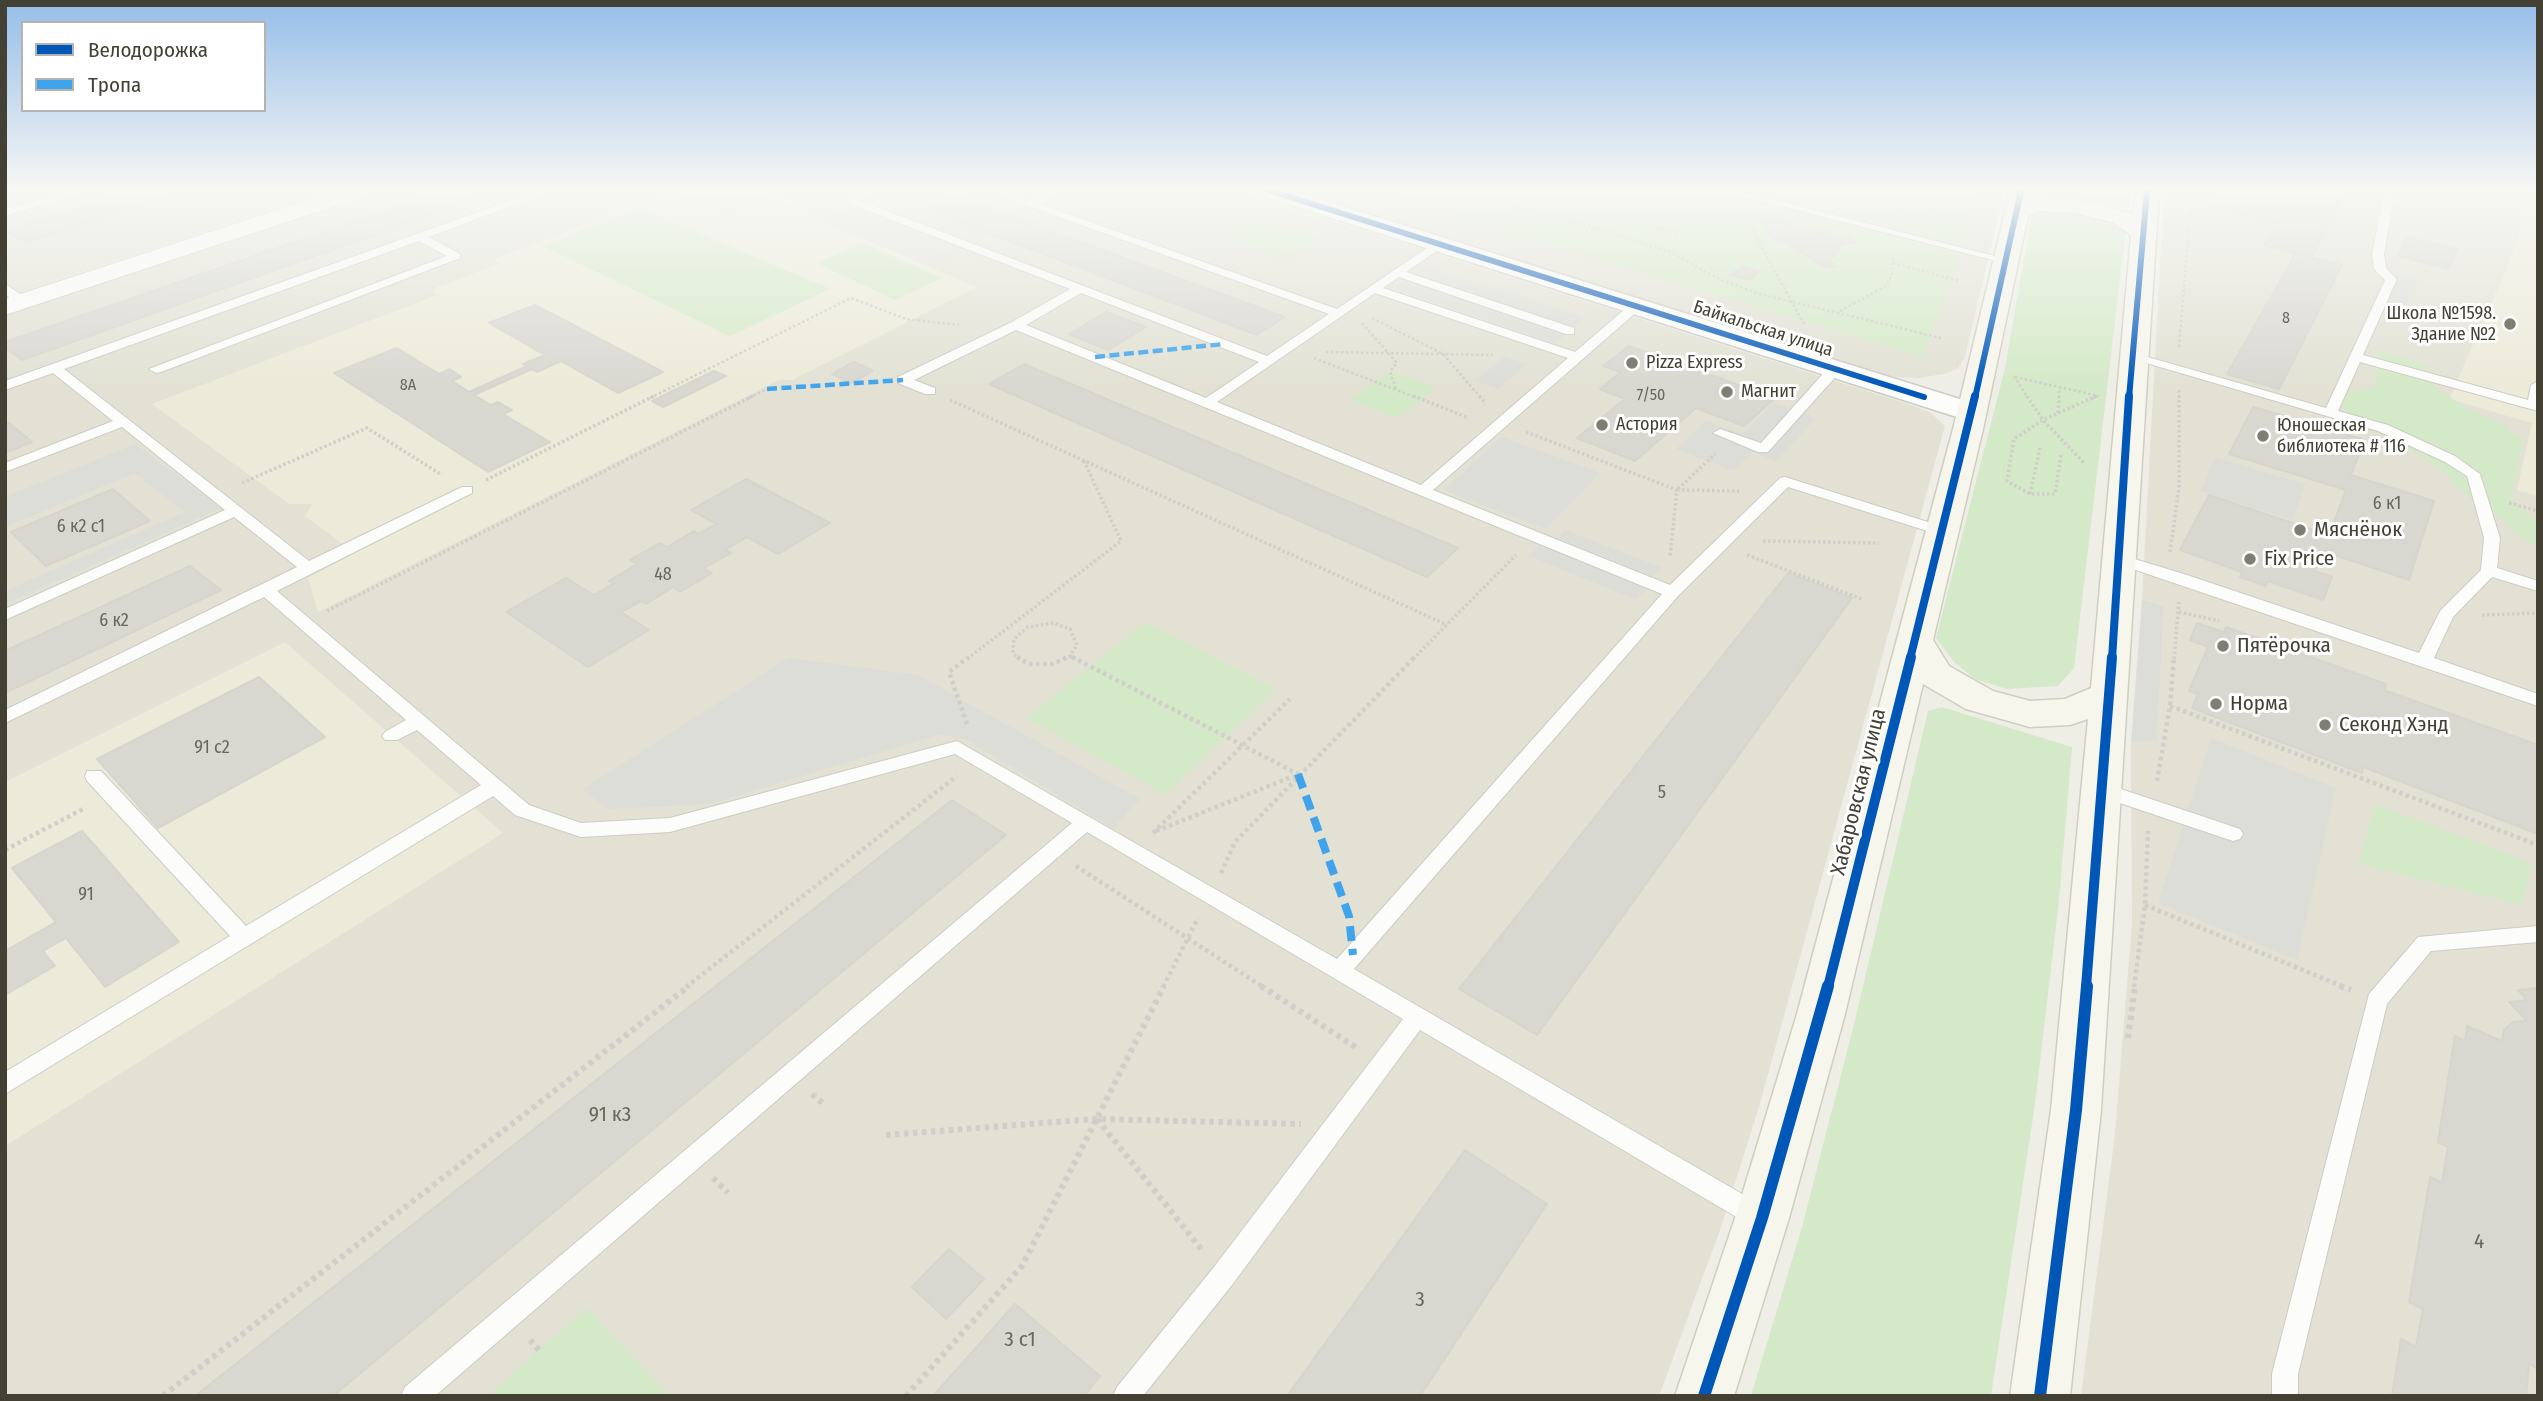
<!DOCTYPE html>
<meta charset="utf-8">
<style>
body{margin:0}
#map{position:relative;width:2543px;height:1401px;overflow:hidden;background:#eeeee7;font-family:"Fira Sans Condensed",sans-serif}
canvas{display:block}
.frame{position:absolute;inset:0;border:7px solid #434134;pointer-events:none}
.legend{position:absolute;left:21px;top:21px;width:245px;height:91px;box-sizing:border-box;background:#fff;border:2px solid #b4b3ae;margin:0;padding:9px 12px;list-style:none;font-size:21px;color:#434134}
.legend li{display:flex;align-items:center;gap:14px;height:35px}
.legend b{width:35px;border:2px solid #b4b3ae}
</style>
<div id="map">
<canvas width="2543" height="1401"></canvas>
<div class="frame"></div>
<ul class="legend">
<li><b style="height:9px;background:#0057b8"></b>Велодорожка</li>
<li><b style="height:9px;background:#3fa4eb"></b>Тропа</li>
</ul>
</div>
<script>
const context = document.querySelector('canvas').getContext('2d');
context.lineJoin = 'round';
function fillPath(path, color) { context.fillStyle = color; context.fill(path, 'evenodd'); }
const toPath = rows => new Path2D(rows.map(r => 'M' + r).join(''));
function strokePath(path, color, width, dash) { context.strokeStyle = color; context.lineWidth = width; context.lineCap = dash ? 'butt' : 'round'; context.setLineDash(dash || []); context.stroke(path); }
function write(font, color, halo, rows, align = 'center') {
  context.font = font + ' "Fira Sans Condensed",sans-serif'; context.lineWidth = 6; context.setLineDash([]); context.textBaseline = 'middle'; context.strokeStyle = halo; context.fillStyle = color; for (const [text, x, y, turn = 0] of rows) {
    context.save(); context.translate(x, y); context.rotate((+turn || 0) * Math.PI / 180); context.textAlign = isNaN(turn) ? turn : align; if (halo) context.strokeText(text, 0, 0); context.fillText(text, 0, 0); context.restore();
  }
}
const residential = toPath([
 [5,191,333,191,5,297],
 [378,191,1240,191,1911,405,1931,413,1945,426,1759,1107,1720,1230,1659,1396,5,1396,5,316],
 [1295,191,2004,191,1965,357,1958,368,1948,373,1920,378,1895,377,1869,371],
 [2164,191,2538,191,2538,1396,2081,1396,2115,1134,2132,923,2131,742,2157,739,2164,606,2142,599]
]);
const education = toPath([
 [671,191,771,191,796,200,786,206,977,287,792,380,779,380,318,612,308,578,355,553,305,516,312,504,289,504,152,404,437,295,430,290,501,263,495,259],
 [2528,202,2538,202,2538,496,2517,490,2532,423,2449,399,2511,258],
 [285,642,503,833,5,1146,5,782]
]);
const green = toPath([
 [699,191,743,191,768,200,728,217,681,198],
 [1371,191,1578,191,1630,205,1651,191,1683,194,1697,191,1980,191,1963,248,1923,357],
 [2042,191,2130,191,2129,205,2124,207,2050,195],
 [641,208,830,289,730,336,542,246],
 [2046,210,2075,211,2104,218,2126,229,2074,668,2058,686,2007,689,1975,679,1954,662,1936,638,2005,368,2032,213],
 [1256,216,1322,238,1287,259,1219,235],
 [863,243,942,278,895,300,816,263],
 [2381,352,2421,362,2430,371,2435,387,2464,407,2504,424,2511,433,2523,438,2511,500,2538,522,2538,545,2529,544,2513,531,2503,519,2455,486,2448,475,2420,455,2354,419,2344,409,2338,400,2345,394,2372,388,2376,381,2373,357],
 [1390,371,1436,388,1398,418,1351,400],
 [1145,622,1276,689,1165,794,1027,718],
 [1942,707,2072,747,2059,901,2035,1104,1991,1396,1751,1396,1802,1227,1855,1020,1928,711],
 [2375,804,2532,863,2522,905,2359,864],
 [587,1308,669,1396,488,1396,539,1350]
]);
const parking = toPath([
 [850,206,964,251,942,260,831,215],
 [1427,267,1585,318,1555,343,1394,289],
 [2396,275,2417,280,2403,313,2382,307],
 [1504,357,1527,364,1498,389,1475,381],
 [1773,403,1816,418,1776,461,1752,452,1734,471,1676,449,1706,421,1742,434],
 [1502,437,1600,473,1545,529,1444,490],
 [135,444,221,508,5,604,5,591,185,512,135,473,5,527,5,497],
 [2215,457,2305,484,2293,520,2201,491],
 [1565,530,1661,567,1653,576,1557,538],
 [1540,545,1646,588,1636,600,1529,556],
 [2142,599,2164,606,2157,740,2131,742],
 [788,658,918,675,1140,799,1113,828,967,740,941,734,710,804,607,809,583,789],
 [2211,738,2336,788,2297,960,2158,903]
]);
const building = toPath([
 [136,191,191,191,25,243,6,230,136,191],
 [442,191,498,191,22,360,5,347,5,342,442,191],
 [1578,191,1651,191,1630,205,1578,191],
 [2222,191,2347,191,2311,257,2342,265,2279,389,2227,374,2296,253,2264,245,2277,224,2209,208,2222,191],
 [954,196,1285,317,1257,335,925,209,954,196],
 [1759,218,1828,233,1832,237,1848,237,1856,243,1842,244,1829,260,1836,267,1822,266,1785,242,1770,237,1759,218],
 [2407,237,2457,249,2449,269,2398,256,2407,237],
 [1742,266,1759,271,1749,280,1731,275,1742,266],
 [535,305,663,372,618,393,561,361,537,372,532,369,474,395,491,405,498,402,512,410,503,414,550,442,488,472,334,373,397,348,439,374,450,369,461,377,452,381,469,392,527,366,523,364,545,355,489,323,535,305],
 [1106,312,1146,327,1108,350,1069,334,1106,312],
 [1629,346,1775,398,1744,426,1696,408,1635,461,1577,438,1625,399,1600,389,1621,372,1603,366,1629,346],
 [854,362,873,371,851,383,832,374,854,362],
 [1024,364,1458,548,1427,577,989,384,1024,364],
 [714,371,726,376,663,407,652,401,714,371],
 [2253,407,2365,440,2351,475,2434,501,2409,580,2323,551,2315,571,2332,577,2323,600,2268,581,2266,586,2240,577,2242,572,2180,550,2209,495,2329,535,2346,490,2229,454,2253,407],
 [9,423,32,442,5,453,5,425,9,423],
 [746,479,830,523,778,554,747,537,725,550,731,553,704,568,712,573,680,592,673,587,646,604,641,601,621,612,649,630,588,667,506,612,566,578,594,595,614,583,609,581,637,564,630,560,660,543,667,547,694,531,698,534,716,524,691,510,746,479],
 [113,489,150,521,46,566,11,532,113,489],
 [190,566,221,590,5,693,5,651,190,566],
 [1788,573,1852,598,1537,1035,1459,989,1788,573],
 [2197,623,2224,632,2226,627,2386,684,2384,690,2538,745,2538,834,2363,767,2362,773,2192,708,2198,694,2189,691,2208,647,2190,640,2197,623],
 [259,677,325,737,158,828,97,759,259,677],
 [952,800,1006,835,333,1396,195,1396,952,800],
 [82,831,179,942,105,987,66,938,43,951,55,966,5,995,5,951,56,922,12,868,82,831],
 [2538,988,2538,1369,2529,1364,2526,1396,2392,1396,2401,1339,2416,1347,2423,1309,2409,1302,2430,1177,2442,1183,2448,1147,2438,1142,2455,1036,2465,1041,2467,1026,2502,1041,2504,1030,2513,1022,2527,1021,2509,1002,2527,1000,2518,990,2538,988],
 [1465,1150,1547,1204,1420,1396,1287,1396,1465,1150],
 [949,1249,984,1279,946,1319,912,1287,949,1249],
 [1015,1304,1100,1376,1084,1396,933,1396,1015,1304]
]);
const pathFar3 = toPath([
 [1447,191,1564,218,1634,240,1670,252,1717,278,1756,293,1941,338],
 [1847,191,1904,199],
 [1916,191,1943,222],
 [2498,191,2538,198],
 [2192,203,2202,191],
 [1897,213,1908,191],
 [1745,217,1804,324],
 [1651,226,1678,234],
 [1582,236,1595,228],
 [1893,263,1960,281],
 [1840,311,1886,286,1892,275,1893,255],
 [1372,318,1443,354,1481,398],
 [1362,323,1397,363,1390,371,1396,390],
 [2179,347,2192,191],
 [1326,352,1493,355],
 [1314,358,1417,398],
 [2014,376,2028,398],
 [2015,377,2099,396],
 [2179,390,2179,398],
 [650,398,851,298,906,319,959,325],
 [749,398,767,389],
 [2059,398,2060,387],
 [2093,398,2098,396]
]);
const pathFar2 = toPath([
 [1413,396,1469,418],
 [1479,396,1486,404],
 [2027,396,2043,420,2085,464],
 [950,400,1447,625],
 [2058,413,2059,396],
 [1526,432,1677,490,1670,557],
 [2061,455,2055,494,2030,494,2007,481,2014,439,2043,420,2097,396],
 [486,480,654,396],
 [242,483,367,428,442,475],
 [1678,489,1715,454],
 [1677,490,1739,491],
 [2030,494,2040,448],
 [2509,503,2538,511],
 [1763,541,1879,543],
 [2170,552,2179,487,2179,396],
 [1747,555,1862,599],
 [327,611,753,396],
 [2179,612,2219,621],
 [2482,615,2538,613],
 [1070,656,1075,659],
 [967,659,1121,541,1084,461],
 [1020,659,1013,654,1014,639,1028,627,1053,623,1070,629,1077,645,1070,656],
 [1064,659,1070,656],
 [1413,659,1516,555],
 [2174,659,2179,602]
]);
const pathFar1 = toPath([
 [1017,657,1029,664,1052,664,1068,657],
 [1072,657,1298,774],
 [2170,706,2538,845],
 [967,724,949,672,969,657],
 [2157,781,2170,706,2174,657],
 [1156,831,1294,776],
 [1153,833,1290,699],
 [5,850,85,808],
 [1076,866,1263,987],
 [1221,873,1235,842,1415,657],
 [2145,905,2344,987],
 [686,987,957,776],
 [1163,987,1198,918],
 [2134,987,2145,905,2148,831]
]);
const path = toPath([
 [1261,986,1357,1048],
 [2340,986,2351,990],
 [2128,1038,2135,986],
 [812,1094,825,1105],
 [1097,1119,1203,1251],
 [886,1135,1096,1119,1301,1124],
 [713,1178,728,1193],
 [530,1340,539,1350],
 [163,1396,689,986],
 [906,1396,1022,1266,1164,986]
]);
const service = toPath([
 [71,191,86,191,5,216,5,209,71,191],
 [537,191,551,191,429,237,460,254,460,258,161,372,156,373,149,369,447,256,419,241,64,369,309,561,462,487,472,487,472,493,277,591,529,805,581,823,670,818,957,741,1337,959,1662,594,1016,330,914,380,935,388,935,394,925,394,898,383,898,377,1012,322,1070,289,848,203,848,199,863,191,875,191,861,201,1267,356,1329,314,987,191,1001,191,1029,200,1050,191,1063,191,1039,204,1337,309,1436,242,1444,242,1444,246,1406,272,1574,328,1574,334,1566,334,1399,277,1383,288,1575,352,1632,303,1640,303,1640,309,1433,490,1670,585,1780,478,1785,477,1947,528,1950,531,1947,534,1937,534,1788,487,1678,596,1354,969,1768,1209,1771,1217,1768,1225,1759,1229,1750,1225,1420,1030,1232,1285,1143,1396,1113,1396,1117,1387,1214,1267,1403,1019,1087,832,435,1396,401,1396,405,1387,1072,823,955,754,670,832,581,837,515,815,493,796,5,1094,5,1072,230,936,87,781,85,776,87,771,101,771,246,926,481,785,417,730,397,740,385,740,382,736,385,732,406,720,264,597,5,723,5,710,297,567,234,517,5,620,5,609,225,510,122,427,5,472,5,463,113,421,53,373,5,390,5,381,537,191],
 [1081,293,1259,362,1206,398,1026,325,1081,293],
 [1375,293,1568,358,1421,485,1217,402,1375,293],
 [1724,191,1740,191,2010,260,2004,263,1724,191],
 [2385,191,2395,191,2384,254,2386,268,2397,279,2363,355,2528,400,2531,385,2538,381,2538,411,2360,362,2338,411,2388,425,2455,456,2480,474,2500,538,2497,568,2538,581,2538,591,2492,577,2453,617,2434,658,2538,694,2538,706,2112,562,2110,559,2118,554,2187,575,2419,653,2440,611,2481,570,2484,538,2467,476,2445,462,2378,431,2126,357,2127,354,2137,354,2326,408,2385,280,2374,269,2372,254,2385,191],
 [5,284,26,298,26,304,18,304,5,294,5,284],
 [1835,365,1842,369,1840,372,1768,452,1758,452,1713,433,1720,429,1761,443,1830,366,1835,365],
 [2103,783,2240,829,2243,834,2240,839,2233,841,2096,795,2094,790,2096,785,2103,783],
 [2538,926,2538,942,2431,951,2387,1004,2298,1374,2298,1396,2272,1396,2272,1374,2369,994,2418,937,2538,926]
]);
const minor = toPath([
 [336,191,368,191,365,196,5,315,5,299,336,191]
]);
const tertiary = toPath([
 [1259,191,1294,191,1982,406,1986,412,1982,418,1971,421,1960,418,1263,196,1259,191]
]);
const secondary = toPath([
 [2010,191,2032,191,2031,198,2074,199,2133,214,2136,191,2159,191,2101,1110,2070,1396,2010,1396,2051,1110,2088,719,2070,725,2030,727,1966,709,1923,684,1845,1014,1789,1218,1734,1396,1675,1396,1735,1218,1797,1014,1953,429,2010,191],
 [2040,211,2074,213,2112,222,2131,235,2091,688,2065,699,2030,701,1993,691,1949,666,1933,640,1983,429,2028,216,2040,211]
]);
const quietFar1 = toPath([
 [1095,357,1224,344],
 [767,389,903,380]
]);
const quiet = toPath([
 [1298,774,1349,916,1353,955]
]);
const cyclewayFar3 = toPath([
 [1271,191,1924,397],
 [1975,398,2021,191],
 [2129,398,2147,191]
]);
const cyclewayFar2 = toPath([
 [1910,659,1975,396],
 [2112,659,2129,396]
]);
const cyclewayFar1 = toPath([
 [1828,987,1911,657],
 [2086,987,2112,657]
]);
const cycleway = toPath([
 [1704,1396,1762,1218,1828,986],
 [2040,1396,2076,1110,2087,986]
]);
const markers = [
 [2510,324,7,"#7f7e73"],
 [1632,363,7,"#7f7e73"],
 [1727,392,7,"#7f7e73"],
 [1602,425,7,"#7f7e73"],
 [2263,436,7,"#7f7e73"],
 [2300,530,7,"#7f7e73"],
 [2250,559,7,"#7f7e73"],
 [2223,646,7,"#7f7e73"],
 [2216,704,7,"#7f7e73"],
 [2325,725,7,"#7f7e73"]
];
const farNumbernames = [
 ["8",2286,319],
 ["8А",408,386],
 ["7/50",1651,396]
];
const farPoinames = [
 ["Школа №1598.",2496,314,"right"],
 ["Здание №2",2496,335,"right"],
 ["Pizza Express",1646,363],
 ["Магнит",1741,392],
 ["Астория",1616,425],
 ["Юношеская",2277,426],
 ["библиотека # 116",2277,447]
];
const farStreetnames = [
 ["Байкальская улица",1763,329,18]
];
const numberNames = [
 ["6 к1",2387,504],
 ["6 к2 с1",81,527],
 ["48",663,575],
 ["6 к2",114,621],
 ["91 с2",212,748],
 ["5",1662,793],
 ["91",86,895]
];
const poiNames = [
 ["Мяснёнок",2314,530],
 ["Fix Price",2264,559],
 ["Пятёрочка",2237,646],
 ["Норма",2230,704],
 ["Секонд Хэнд",2339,725]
];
const streetNames = [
 ["Хабаровская улица",1859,792,-76]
];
const nearNumbernames = [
 ["91 к3",610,1115],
 ["4",2479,1242],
 ["3",1420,1300],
 ["3 с1",1020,1340]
];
fillPath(residential, '#e2e1d4');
fillPath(education, '#ecebd9');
fillPath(green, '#d4e9c7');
fillPath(parking, '#ddddd7');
fillPath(building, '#d8d7d0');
strokePath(building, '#d6d5cd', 2);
strokePath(service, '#ccccc5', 2);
strokePath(minor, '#ccccc5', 2);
strokePath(tertiary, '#ccccc5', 3);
strokePath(secondary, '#cecec0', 3);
strokePath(pathFar3, '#cfcec9', 2.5, [2.5, 2.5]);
strokePath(pathFar2, '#cfcec9', 3.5, [2.5, 2.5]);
strokePath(pathFar1, '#cfcec9', 4.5, [3.5, 3.5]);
strokePath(path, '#cfcec9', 6, [4.5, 4.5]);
fillPath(service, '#fcfcfb');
fillPath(minor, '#fcfcfb');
fillPath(tertiary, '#fcfcfb');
fillPath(secondary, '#f6f6ed');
strokePath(quietFar1, '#3fa4eb', 4.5, [10, 4.5]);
strokePath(quiet, '#3fa4eb', 8, [15, 8]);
strokePath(cyclewayFar3, '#0057b8', 6);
strokePath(cyclewayFar2, '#0057b8', 8);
strokePath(cyclewayFar1, '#0057b8', 10);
strokePath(cycleway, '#0057b8', 12);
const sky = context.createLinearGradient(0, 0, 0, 387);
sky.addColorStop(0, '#95bde9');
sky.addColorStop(0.49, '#f7f7f4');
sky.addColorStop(1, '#f7f7f400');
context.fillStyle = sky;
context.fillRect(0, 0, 2543, 387);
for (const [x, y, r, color] of markers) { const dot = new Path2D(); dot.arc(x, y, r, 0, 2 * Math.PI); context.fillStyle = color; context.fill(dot); strokePath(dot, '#fff', 2.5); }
write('16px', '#69675c', null, farNumbernames);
write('18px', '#434134', '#fff', farPoinames, 'left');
write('18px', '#434134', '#fff', farStreetnames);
write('18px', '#69675c', null, numberNames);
write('21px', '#434134', '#fff', poiNames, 'left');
write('21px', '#434134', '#fff', streetNames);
write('21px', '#69675c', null, nearNumbernames);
</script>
